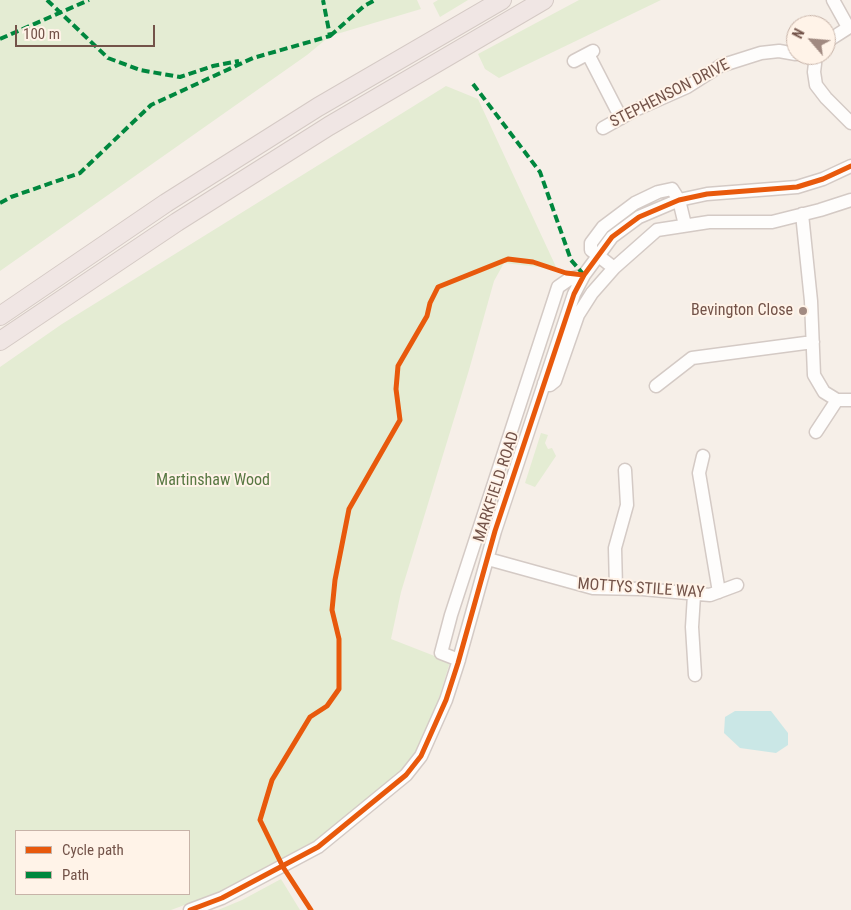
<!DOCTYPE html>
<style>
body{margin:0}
#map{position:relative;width:851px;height:910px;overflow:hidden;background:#f6efe8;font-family:"Roboto Condensed",sans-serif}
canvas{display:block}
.legend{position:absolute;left:15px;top:830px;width:175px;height:65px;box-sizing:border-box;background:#fff3e8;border:1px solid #c7b3a8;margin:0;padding:6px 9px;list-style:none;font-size:15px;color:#735349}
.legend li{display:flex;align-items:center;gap:10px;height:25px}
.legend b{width:25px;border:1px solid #c7b3a8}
.north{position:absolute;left:786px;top:15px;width:50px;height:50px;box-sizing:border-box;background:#fff3e8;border:1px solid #c7b3a8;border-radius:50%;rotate:297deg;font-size:14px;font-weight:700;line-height:20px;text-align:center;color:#735349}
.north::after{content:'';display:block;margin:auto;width:18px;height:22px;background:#a18a81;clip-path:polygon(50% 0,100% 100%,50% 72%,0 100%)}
.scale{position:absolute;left:15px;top:25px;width:140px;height:22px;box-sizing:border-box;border:2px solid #735349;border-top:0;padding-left:6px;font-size:15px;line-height:18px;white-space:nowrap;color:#735349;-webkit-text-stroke:4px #fff3e8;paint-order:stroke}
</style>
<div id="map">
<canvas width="851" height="910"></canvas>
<ul class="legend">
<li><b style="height:6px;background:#e8590c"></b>Cycle path</li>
<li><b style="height:6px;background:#00873e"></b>Path</li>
</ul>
<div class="north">N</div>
<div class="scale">100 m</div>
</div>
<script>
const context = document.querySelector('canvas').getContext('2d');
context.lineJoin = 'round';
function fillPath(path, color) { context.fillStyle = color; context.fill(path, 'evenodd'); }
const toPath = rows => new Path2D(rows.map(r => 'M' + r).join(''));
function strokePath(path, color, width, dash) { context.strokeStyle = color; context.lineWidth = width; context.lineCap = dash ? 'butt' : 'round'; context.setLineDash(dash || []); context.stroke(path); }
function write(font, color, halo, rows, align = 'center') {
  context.font = font + ' "Roboto Condensed",sans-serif'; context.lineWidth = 4; context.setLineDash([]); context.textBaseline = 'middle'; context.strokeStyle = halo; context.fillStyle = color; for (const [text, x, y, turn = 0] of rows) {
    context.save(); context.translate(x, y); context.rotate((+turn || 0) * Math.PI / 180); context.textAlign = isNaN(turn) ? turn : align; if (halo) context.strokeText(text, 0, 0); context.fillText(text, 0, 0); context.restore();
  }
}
const green = toPath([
 [0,0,417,0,421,9,330,36,307,55,0,271],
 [438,0,468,0,440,17,433,3],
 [579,0,661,0,499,78,485,69,478,54],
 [446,86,478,99,557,269,504,263,494,281,469,370,401,592,391,639,450,662,421,756,316,840,220,892,171,910,0,910,0,367,62,324],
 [16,831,189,831,189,894,16,894],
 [541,433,548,435,545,443,548,449,552,448,556,456,535,487,525,483],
 [281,879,300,910,218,910,242,900]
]);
const water = toPath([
 [735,711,771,711,788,733,788,745,776,753,740,748,724,733,725,717]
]);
const minor = toPath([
 [833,0,848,27],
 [826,42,851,26],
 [588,54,621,118],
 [816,55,814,72,816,85,826,98,851,123],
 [574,61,593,51],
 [603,128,635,110,687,87,720,66,761,53,779,51,796,54],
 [802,214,811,301,814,375,824,392,837,400,851,400],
 [614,268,591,250,591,243,603,227,635,203,658,192,672,189,679,200,685,225],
 [544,383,550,385,555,381,578,315,592,293,614,268,657,230,709,222,772,222,820,210,851,200],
 [656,386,692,358,813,342],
 [816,432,837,400],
 [703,456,699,473,719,592],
 [488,559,593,588,642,589,710,595,737,585],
 [616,588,615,548,627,505,625,470],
 [694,595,692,627,695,675],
 [459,660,441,653,451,615,558,287,568,280,584,275],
 [190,910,222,898,318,847,406,775,421,756,446,700,458,663,495,531,574,294,584,275,612,237,639,217,679,200,707,194,797,187,823,179,851,166]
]);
const highway = toPath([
 [0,316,166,203,318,107,502,0],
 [0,341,177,222,329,126,544,0]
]);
const quiet = toPath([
 [47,0,108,58,140,70,180,77,213,66,239,61],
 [330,36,364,6,375,0],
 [0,39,89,0],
 [473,84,540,172,571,260,584,275],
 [0,203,11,197,80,173,151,105,253,58,330,36,323,0]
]);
const cycleway = toPath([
 [190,910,222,898,318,847,406,775,421,756,446,700,458,663,495,531,574,294,584,275,612,237,639,217,679,200,707,194,797,187,823,179,851,166],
 [311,910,283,867,260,820,272,780,310,717,327,706,339,689,339,639,332,610,335,580,349,509,400,420,396,389,398,366,427,316,430,303,438,287,508,259,533,262,566,273,584,275]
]);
const markers = [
 [803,311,5,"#a18a81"]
];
const streetNames = [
 ["STEPHENSON DRIVE",670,94,-27],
 ["MARKFIELD ROAD",497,487,-72],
 ["MOTTYS STILE WAY",641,589,4]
];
const poiNames = [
 ["Bevington Close",793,311]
];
const parkNames = [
 ["Martinshaw Wood",213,481]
];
fillPath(green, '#e4ecd3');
fillPath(water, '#cae7e6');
strokePath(minor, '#d4cac5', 15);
strokePath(highway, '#d5cac5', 20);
strokePath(minor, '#fefdfc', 12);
strokePath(highway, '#f0e6e4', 18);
strokePath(quiet, '#00873e', 4, [8, 4]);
strokePath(cycleway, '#e8590c', 5);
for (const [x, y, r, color] of markers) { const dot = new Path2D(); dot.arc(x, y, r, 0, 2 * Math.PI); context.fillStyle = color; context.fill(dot); strokePath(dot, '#fff3e8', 2); }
write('16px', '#735349', '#fff3e8', streetNames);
write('16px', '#735349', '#fff3e8', poiNames, 'right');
write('16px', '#587842', '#fff3e8', parkNames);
</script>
